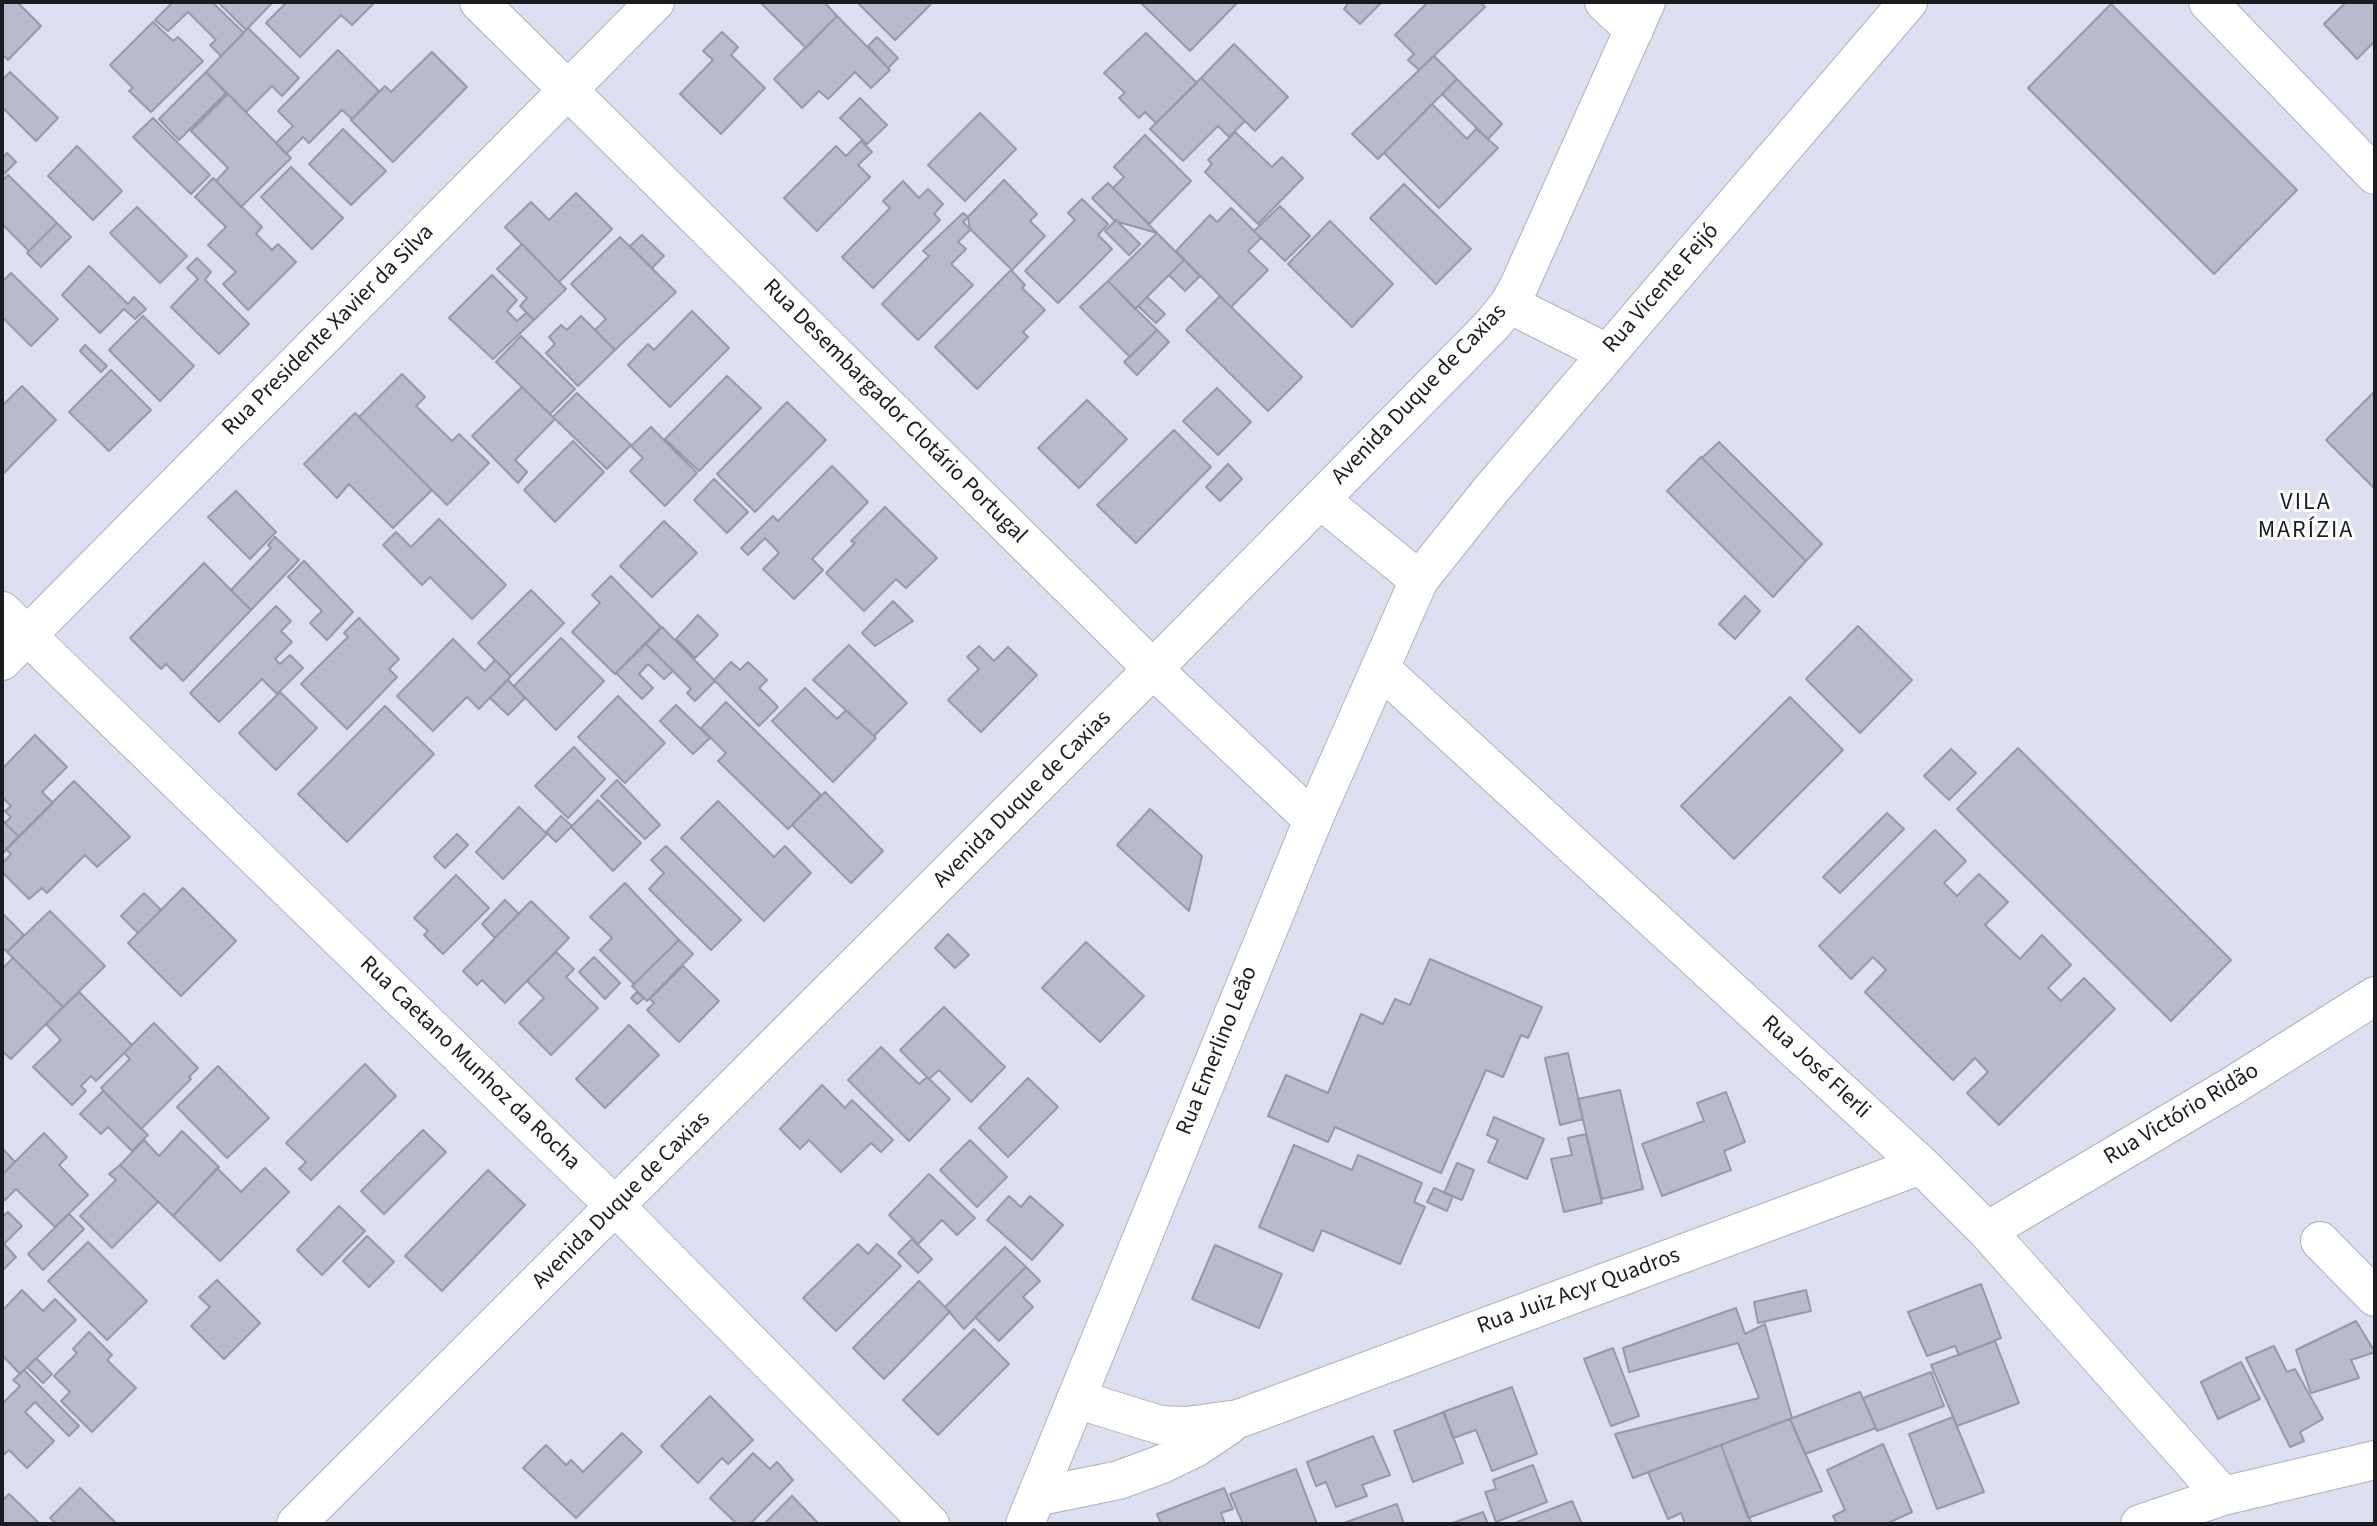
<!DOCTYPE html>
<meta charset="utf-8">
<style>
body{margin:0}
#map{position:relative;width:2377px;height:1526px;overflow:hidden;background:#dcdff0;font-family:"Source Sans 3",sans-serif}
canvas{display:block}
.frame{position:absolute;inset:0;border:4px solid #1b1c22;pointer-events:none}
</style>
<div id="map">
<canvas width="2377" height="1526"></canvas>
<div class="frame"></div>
</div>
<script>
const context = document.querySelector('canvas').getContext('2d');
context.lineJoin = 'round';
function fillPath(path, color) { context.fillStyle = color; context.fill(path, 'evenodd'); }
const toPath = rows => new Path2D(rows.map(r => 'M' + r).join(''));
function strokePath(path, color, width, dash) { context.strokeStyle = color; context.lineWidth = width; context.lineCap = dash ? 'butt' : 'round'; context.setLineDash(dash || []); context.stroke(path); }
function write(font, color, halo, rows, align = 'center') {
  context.font = font + ' "Source Sans 3",sans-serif'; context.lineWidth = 6; context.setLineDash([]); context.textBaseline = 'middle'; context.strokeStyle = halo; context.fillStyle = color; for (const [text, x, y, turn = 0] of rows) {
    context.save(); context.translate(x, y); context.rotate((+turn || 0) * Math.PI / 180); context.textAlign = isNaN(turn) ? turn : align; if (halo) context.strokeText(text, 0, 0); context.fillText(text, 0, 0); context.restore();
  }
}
const building = toPath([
 [2,2,17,2,41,26,8,60,2,54,2,2],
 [173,2,212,2,244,33,221,56,210,45,216,40,188,12,168,31,155,20,173,2],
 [218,2,273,2,246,30,218,2],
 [287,2,375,2,352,25,341,15,300,57,266,23,287,2],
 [760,2,824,2,837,16,806,48,760,2],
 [857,2,933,2,895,40,857,2],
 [1140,2,1238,2,1190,51,1140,2],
 [1349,2,1382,2,1360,24,1344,9,1349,2],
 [1428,2,1480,2,1485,7,1419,70,1408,60,1414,54,1395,35,1428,2],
 [2346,2,2375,2,2375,41,2357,59,2324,24,2346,2],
 [2111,4,2297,190,2214,274,2028,88,2111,4],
 [837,16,890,70,871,88,855,72,828,99,819,91,802,108,774,79,837,16],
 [153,22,173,41,178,37,203,61,151,112,129,91,133,88,110,65,153,22],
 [248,28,299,78,282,96,272,86,246,112,206,72,248,28],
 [722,32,738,47,731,55,765,88,721,134,680,94,713,60,703,51,722,32],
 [1146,33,1197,83,1156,123,1145,112,1139,118,1119,98,1125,93,1104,73,1146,33],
 [877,37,898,58,888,68,868,46,877,37],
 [1234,44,1288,97,1255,131,1201,78,1234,44],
 [338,50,379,91,352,119,342,110,309,143,303,137,286,154,276,143,293,126,278,111,338,50],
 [432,52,467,87,393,162,351,120,385,86,391,92,432,52],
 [1434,56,1457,79,1378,159,1352,134,1434,56],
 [10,72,58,118,36,141,4,109,2,111,2,80,10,72],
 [206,72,226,93,179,140,159,119,206,72],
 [1201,78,1245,121,1229,137,1218,126,1183,161,1150,129,1201,78],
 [1457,79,1502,124,1488,139,1442,94,1457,79],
 [228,94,291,158,241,207,216,181,228,168,191,131,228,94],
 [860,98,887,125,867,144,840,118,860,98],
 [1432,104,1467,139,1476,129,1498,148,1439,208,1384,153,1432,104],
 [980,113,1016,149,965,201,928,165,980,113],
 [153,118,210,175,191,194,133,137,153,118],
 [343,129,386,171,351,205,309,164,343,129],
 [1235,132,1272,167,1282,157,1303,178,1258,224,1205,172,1212,164,1208,160,1235,132],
 [1145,135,1191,181,1149,224,1113,188,1124,177,1114,167,1145,135],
 [861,141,872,152,858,165,870,177,817,231,784,198,836,146,846,156,861,141],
 [77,146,122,191,93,220,48,176,77,146],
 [7,153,16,162,2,176,2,159,7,153],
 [291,167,343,218,312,249,261,197,291,167],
 [8,175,57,223,29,251,2,224,2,181,8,175],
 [213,178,262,227,256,234,272,250,278,244,296,262,248,310,223,284,236,272,208,245,226,227,195,197,213,178],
 [1004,180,1037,214,1030,221,1045,236,1012,270,963,222,1004,180],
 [903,181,919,198,928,189,943,204,934,214,940,220,873,288,842,257,890,208,883,201,903,181],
 [1108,183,1157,233,1115,221,1092,198,1108,183],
 [1404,184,1471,249,1436,284,1370,218,1404,184],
 [576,193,612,229,559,282,505,227,531,202,549,220,576,193],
 [1082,199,1108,224,1098,235,1112,249,1058,303,1025,271,1075,220,1068,213,1082,199],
 [1280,206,1310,236,1285,261,1254,231,1280,206],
 [137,207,187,256,160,283,110,233,137,207],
 [1231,208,1261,238,1248,251,1268,270,1231,307,1176,251,1210,215,1217,222,1231,208],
 [963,213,968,217,970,230,958,242,966,249,951,264,973,285,918,340,882,304,929,256,923,251,963,213],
 [1116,220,1140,244,1129,255,1105,231,1116,220],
 [1330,221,1393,284,1352,327,1288,264,1330,221],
 [57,223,71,237,41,267,27,253,57,223],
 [1157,233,1184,260,1135,309,1108,281,1157,233],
 [642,235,664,256,652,268,630,246,642,235],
 [620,237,676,292,615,350,595,330,606,319,571,284,620,237],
 [522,244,566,289,534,320,520,306,527,298,497,269,522,244],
 [197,258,211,272,205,280,249,324,219,354,171,307,198,279,187,268,197,258],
 [1184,260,1200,276,1185,291,1169,275,1184,260],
 [89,266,128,304,134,297,146,309,135,319,124,309,100,333,62,295,89,266],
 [1011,270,1025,285,1022,288,1045,310,1023,332,1028,337,977,389,935,347,1011,270],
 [11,273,58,319,31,346,2,317,2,282,11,273],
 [492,275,517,300,507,311,517,321,526,313,534,320,493,359,449,318,492,275],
 [1108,281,1157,330,1130,357,1080,307,1108,281],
 [1220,296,1302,377,1268,411,1186,330,1220,296],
 [1147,297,1165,314,1156,323,1138,306,1147,297],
 [692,311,729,348,670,407,628,365,648,344,654,350,692,311],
 [143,316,194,366,160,401,109,350,143,316],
 [581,316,615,350,578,386,546,353,555,344,549,337,561,325,567,330,581,316],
 [1157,330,1169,342,1137,375,1124,362,1157,330],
 [521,336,575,389,550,414,496,362,521,336],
 [85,345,107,366,101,372,80,351,85,345],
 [111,370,151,410,109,451,69,412,111,370],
 [402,374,425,397,416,406,452,441,459,434,489,463,447,505,359,417,402,374],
 [727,376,761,408,699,471,665,439,727,376],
 [22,386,56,420,2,475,2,402,4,404,22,386],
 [522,387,555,419,515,460,527,472,518,483,472,436,522,387],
 [1217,388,1251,422,1218,455,1183,421,1217,388],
 [2375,391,2375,489,2326,440,2375,391],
 [577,393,631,445,607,469,553,417,577,393],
 [1087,400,1127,439,1079,488,1038,448,1087,400],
 [787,402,826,440,755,512,717,474,787,402],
 [355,413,432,490,393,528,349,484,337,498,304,464,355,413],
 [651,427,697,473,665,506,630,471,643,458,631,446,651,427],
 [1174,430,1211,467,1136,543,1097,505,1174,430],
 [573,441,604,472,555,522,524,490,573,441],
 [1719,442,1822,544,1806,561,1702,458,1719,442],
 [1701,457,1806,561,1773,597,1667,491,1701,457],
 [1228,464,1242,479,1220,501,1206,487,1228,464],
 [832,466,868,502,812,559,823,570,794,599,763,569,779,553,765,538,748,555,741,548,773,516,778,521,832,466],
 [714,479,748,512,727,533,694,500,714,479],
 [236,491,276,532,250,559,208,517,236,491],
 [885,507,937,558,906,588,896,579,864,611,826,573,855,543,851,541,885,507],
 [439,519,506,585,472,619,430,577,422,585,383,545,396,532,411,547,439,519],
 [664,521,697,553,652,597,620,566,664,521],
 [275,537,299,560,251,610,231,590,271,548,268,545,275,537],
 [304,561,353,612,327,640,310,623,322,611,288,577,304,561],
 [204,563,251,610,183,681,166,664,161,669,130,638,204,563],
 [611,576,661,627,615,674,572,632,600,603,592,595,611,576],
 [531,590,564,623,511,676,478,643,531,590],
 [1745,596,1760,611,1735,639,1719,624,1745,596],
 [893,601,913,621,875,646,862,633,893,601],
 [276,606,291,621,281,631,292,642,275,659,280,664,290,655,303,668,277,694,262,679,219,722,190,693,276,606],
 [698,615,718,635,695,658,676,639,698,615],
 [359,618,399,659,389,669,397,677,347,729,301,684,348,637,344,633,359,618],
 [1858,626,1912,680,1860,733,1806,679,1858,626],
 [662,627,715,681,695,701,687,693,691,689,646,644,662,627],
 [561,638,604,681,556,730,514,686,561,638],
 [453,639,485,671,495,660,511,676,479,709,467,697,433,731,397,696,453,639],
 [646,644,673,671,664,679,648,664,639,674,653,688,642,699,616,673,646,644],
 [849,645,907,703,874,736,813,680,849,645],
 [979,646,994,661,1008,647,1037,675,981,732,948,700,979,669,967,657,979,646],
 [731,662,740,670,748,662,767,680,759,688,778,707,759,726,714,680,731,662],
 [508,680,525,698,508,715,490,698,508,680],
 [805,688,837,719,846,710,876,738,833,782,772,721,805,688],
 [280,692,317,728,276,770,239,733,280,692],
 [618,696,665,743,625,783,578,737,618,696],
 [1790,697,1843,750,1734,859,1681,806,1790,697],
 [726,702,821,795,788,829,718,761,726,753,701,728,726,702],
 [676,705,710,738,693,754,660,721,676,705],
 [385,706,434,754,347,842,298,794,385,706],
 [35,735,67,767,42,792,53,803,19,837,5,823,11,817,5,811,11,806,2,797,2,769,35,735],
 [574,747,605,779,568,818,535,786,574,747],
 [2018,748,2231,960,2171,1021,1957,809,2018,748],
 [1951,749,1976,773,1949,800,1924,776,1951,749],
 [617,780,660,825,645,839,601,796,617,780],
 [74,781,130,837,97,867,85,855,47,893,42,888,29,899,2,872,2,864,11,854,6,849,74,781],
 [825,792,883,851,851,883,792,825,825,792],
 [598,800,641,843,613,871,571,827,598,800],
 [718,801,774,857,785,846,811,873,764,921,681,838,718,801],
 [519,807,547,834,503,879,476,852,519,807],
 [1150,809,1202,856,1189,911,1117,845,1150,809],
 [1887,813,1904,829,1840,893,1823,877,1887,813],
 [561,816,572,826,556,842,546,832,561,816],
 [2,820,19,837,2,854,2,820],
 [1935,830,1966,861,1944,883,1957,896,1979,874,2008,902,1985,925,2020,959,2042,935,2071,965,2048,988,2061,1001,2084,978,2115,1009,1999,1125,1967,1093,1988,1072,1975,1058,1953,1080,1865,992,1886,970,1873,957,1851,979,1819,946,1935,830],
 [457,834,468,845,445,868,434,857,457,834],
 [666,846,741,920,711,950,649,889,664,873,651,860,666,846],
 [456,875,489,908,443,954,424,935,428,931,414,918,456,875],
 [625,883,679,940,634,984,600,950,612,938,590,917,625,883],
 [183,888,236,941,181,996,128,943,183,888],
 [144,893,161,910,138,933,121,916,144,893],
 [505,900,519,914,495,938,482,924,505,900],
 [531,901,569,938,505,1003,482,980,477,985,463,971,531,901],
 [50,911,105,966,63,1007,7,952,50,911],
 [2,913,24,935,7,952,2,947,2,913],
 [948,934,969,955,955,968,935,948,948,934],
 [679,940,693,954,647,1001,632,986,679,940],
 [1086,942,1144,996,1100,1042,1042,988,1086,942],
 [556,952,574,969,566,977,598,1008,551,1055,519,1023,544,998,527,981,556,952],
 [594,957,620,983,605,999,579,972,594,957],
 [13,958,63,1007,11,1059,2,1051,2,969,13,958],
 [1430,959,1542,1007,1528,1038,1521,1035,1503,1077,1486,1070,1441,1173,1335,1127,1328,1142,1268,1116,1286,1075,1328,1093,1361,1014,1383,1024,1395,999,1410,1005,1430,959],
 [683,966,719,1001,679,1042,647,1010,654,1003,650,999,683,966],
 [79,992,132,1045,96,1081,91,1076,81,1086,86,1091,72,1105,33,1067,61,1040,46,1024,79,992],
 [637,992,644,998,637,1004,631,998,637,992],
 [944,1007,1005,1067,971,1102,939,1070,929,1079,900,1050,944,1007],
 [154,1023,198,1068,189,1077,191,1079,141,1129,101,1088,130,1059,124,1053,154,1023],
 [629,1025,659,1055,605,1108,576,1079,629,1025],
 [881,1047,919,1084,927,1077,950,1099,909,1141,848,1080,881,1047],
 [1568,1053,1583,1119,1560,1125,1545,1058,1568,1053],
 [365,1064,396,1096,311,1180,299,1169,306,1162,286,1143,365,1064],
 [218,1066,269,1118,227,1158,177,1107,218,1066],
 [1028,1078,1058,1107,1008,1157,979,1128,1028,1078],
 [822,1085,845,1108,852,1100,893,1140,881,1152,871,1143,841,1172,809,1140,800,1149,780,1129,822,1085],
 [1620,1090,1643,1189,1602,1199,1578,1099,1620,1090],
 [103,1091,148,1135,132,1151,108,1127,101,1134,80,1114,103,1091],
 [1726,1092,1745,1142,1724,1151,1731,1170,1662,1196,1642,1144,1704,1121,1697,1103,1726,1092],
 [1494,1117,1544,1139,1527,1179,1488,1162,1498,1140,1487,1135,1494,1117],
 [423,1130,446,1152,384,1214,361,1191,423,1130],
 [182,1131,219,1167,173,1216,120,1165,144,1140,159,1156,182,1131],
 [44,1133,67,1157,59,1165,88,1195,55,1227,16,1189,5,1200,2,1196,2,1175,44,1133],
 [1586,1134,1602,1203,1564,1212,1551,1159,1572,1155,1568,1138,1586,1134],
 [970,1140,1007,1177,977,1207,940,1170,970,1140],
 [1294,1145,1352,1170,1358,1155,1422,1183,1414,1202,1425,1207,1400,1264,1322,1230,1313,1251,1259,1227,1294,1145],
 [2,1148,15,1162,2,1175,2,1148],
 [1457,1163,1474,1170,1462,1200,1444,1193,1457,1163],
 [120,1165,158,1202,112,1248,80,1216,116,1180,109,1174,120,1165],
 [217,1168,241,1192,265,1168,289,1192,220,1261,173,1216,217,1168],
 [488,1170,525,1205,442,1291,405,1256,488,1170],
 [929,1174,975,1218,957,1235,942,1220,918,1244,889,1215,929,1174],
 [1434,1188,1453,1196,1447,1211,1427,1202,1434,1188],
 [1009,1196,1021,1207,1030,1196,1063,1225,1032,1260,987,1220,1009,1196],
 [339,1206,365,1231,322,1275,297,1250,339,1206],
 [8,1212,22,1226,4,1244,16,1257,2,1271,2,1217,8,1212],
 [69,1214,84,1229,43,1270,28,1254,69,1214],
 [367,1236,394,1262,369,1287,343,1261,367,1236],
 [912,1239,932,1259,918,1273,898,1253,912,1239],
 [88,1242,147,1301,107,1340,48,1281,88,1242],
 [858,1244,868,1254,877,1244,901,1266,836,1331,803,1298,858,1244],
 [1215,1245,1282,1274,1259,1328,1192,1299,1215,1245],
 [1005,1247,1026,1267,964,1329,945,1307,1005,1247],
 [1026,1267,1040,1281,1023,1297,1033,1307,999,1341,975,1317,1026,1267],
 [217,1280,260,1323,224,1359,191,1326,210,1307,199,1297,217,1280],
 [919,1281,950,1312,884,1379,853,1348,919,1281],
 [1981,1284,2001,1338,1959,1355,1955,1346,1927,1356,1908,1312,1981,1284],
 [22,1290,43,1311,55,1299,76,1320,20,1374,2,1355,2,1311,22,1290],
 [1806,1290,1811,1311,1758,1323,1754,1302,1806,1290],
 [1736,1308,1745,1334,1765,1324,1792,1418,1633,1478,1615,1434,1759,1398,1738,1343,1629,1372,1623,1348,1736,1308],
 [2356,1321,2375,1352,2351,1360,2359,1378,2311,1393,2296,1350,2356,1321],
 [974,1329,1009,1364,938,1435,903,1400,974,1329],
 [89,1332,112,1355,107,1360,136,1388,92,1432,61,1401,70,1392,54,1376,77,1353,73,1349,89,1332],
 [1995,1341,2019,1403,1957,1426,1931,1365,1995,1341],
 [2274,1346,2287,1372,2295,1369,2323,1419,2300,1432,2304,1441,2290,1447,2246,1358,2274,1346],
 [1613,1348,1639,1416,1611,1426,1584,1359,1613,1348],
 [36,1358,52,1374,43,1383,27,1367,36,1358],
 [2241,1362,2260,1399,2218,1419,2201,1382,2241,1362],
 [24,1370,79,1426,69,1436,35,1402,25,1412,54,1441,27,1468,9,1450,2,1456,2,1404,20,1386,13,1380,24,1370],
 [1931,1372,1944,1406,1877,1431,1863,1398,1931,1372],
 [1512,1387,1537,1454,1492,1471,1476,1430,1453,1438,1443,1412,1512,1387],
 [1860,1392,1876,1428,1805,1454,1790,1419,1860,1392],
 [710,1396,753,1440,728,1464,722,1458,698,1483,661,1446,710,1396],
 [1444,1412,1463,1463,1413,1482,1394,1431,1444,1412],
 [1953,1417,1984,1492,1937,1509,1909,1434,1953,1417],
 [1790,1419,1822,1491,1748,1518,1721,1445,1790,1419],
 [622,1433,642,1452,576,1518,523,1468,546,1445,566,1465,571,1460,583,1472,622,1433],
 [1373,1436,1390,1475,1362,1485,1367,1496,1336,1507,1326,1482,1316,1486,1307,1462,1373,1436],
 [1883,1444,1912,1512,1886,1524,1837,1524,1833,1516,1845,1510,1827,1470,1883,1444],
 [1721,1445,1751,1522,1744,1524,1685,1524,1681,1513,1668,1519,1648,1472,1721,1445],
 [753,1453,770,1469,777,1462,793,1480,750,1524,737,1524,710,1498,753,1453],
 [1533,1465,1547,1502,1496,1522,1485,1492,1496,1489,1493,1480,1533,1465],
 [1296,1469,1317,1524,1243,1524,1230,1494,1296,1469],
 [80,1488,117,1524,57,1524,50,1518,80,1488],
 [1224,1488,1233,1509,1221,1513,1225,1524,1161,1524,1157,1514,1224,1488],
 [9,1494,39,1523,2,1524,2,1501,9,1494],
 [792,1496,819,1524,764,1524,792,1496],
 [1572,1501,1582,1524,1512,1524,1572,1501],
 [1397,1504,1404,1524,1341,1524,1397,1504],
 [1483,1512,1488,1524,1450,1524,1483,1512]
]);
const street = toPath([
 [479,2,1153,669,1313,820],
 [2208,2,2375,175],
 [2,611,616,1207,930,1524],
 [2,661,655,2],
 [1380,668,1921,1165,1987,1231,2223,1496],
 [1987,1231,2232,1086,2375,996],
 [2320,1241,2375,1297],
 [1076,1399,1160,1425,1187,1426,1238,1419,1921,1165],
 [1036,1497,1119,1480,1162,1464,1195,1448,1228,1426],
 [2140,1524,2223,1496,2375,1460]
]);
const secondary = toPath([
 [1604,2,1634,30],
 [1509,304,1607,353],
 [1321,500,1419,580],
 [296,1524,1153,669,1492,325,1509,304,1519,286,1646,2],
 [1025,1524,1313,820,1419,580,1490,491,1908,2]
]);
const streetNames = [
 ["Rua Vicente Feijó",1662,289,-49],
 ["Rua Presidente Xavier da Silva",329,331,-45],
 ["Avenida Duque de Caxias",1420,395,-46],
 ["Rua Desembargador Clotário Portugal",894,412,45],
 ["Avenida Duque de Caxias",1023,800,-45],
 ["Rua Emerlino Leão",1218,1051,-68],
 ["Rua Caetano Munhoz da Rocha",469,1064,44],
 ["Rua José FIerli",1815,1068,43],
 ["Rua Victório Ridão",2182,1115,-31],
 ["Avenida Duque de Caxias",622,1201,-45],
 ["Rua Juiz Acyr Quadros",1579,1292,-20]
];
const neighbourhoodNames = [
 ["VILA",2306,504],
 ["MARÍZIA",2306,532]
];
fillPath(building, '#b9bbcc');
strokePath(building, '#9799a9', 2);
strokePath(street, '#adb0c0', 40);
strokePath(secondary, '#adb0c0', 40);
strokePath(street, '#fff', 38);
strokePath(secondary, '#fff', 38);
write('23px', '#1b1c22', '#fff', streetNames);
context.letterSpacing = '2px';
write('24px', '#1b1c22', '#fff', neighbourhoodNames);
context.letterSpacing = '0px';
</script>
